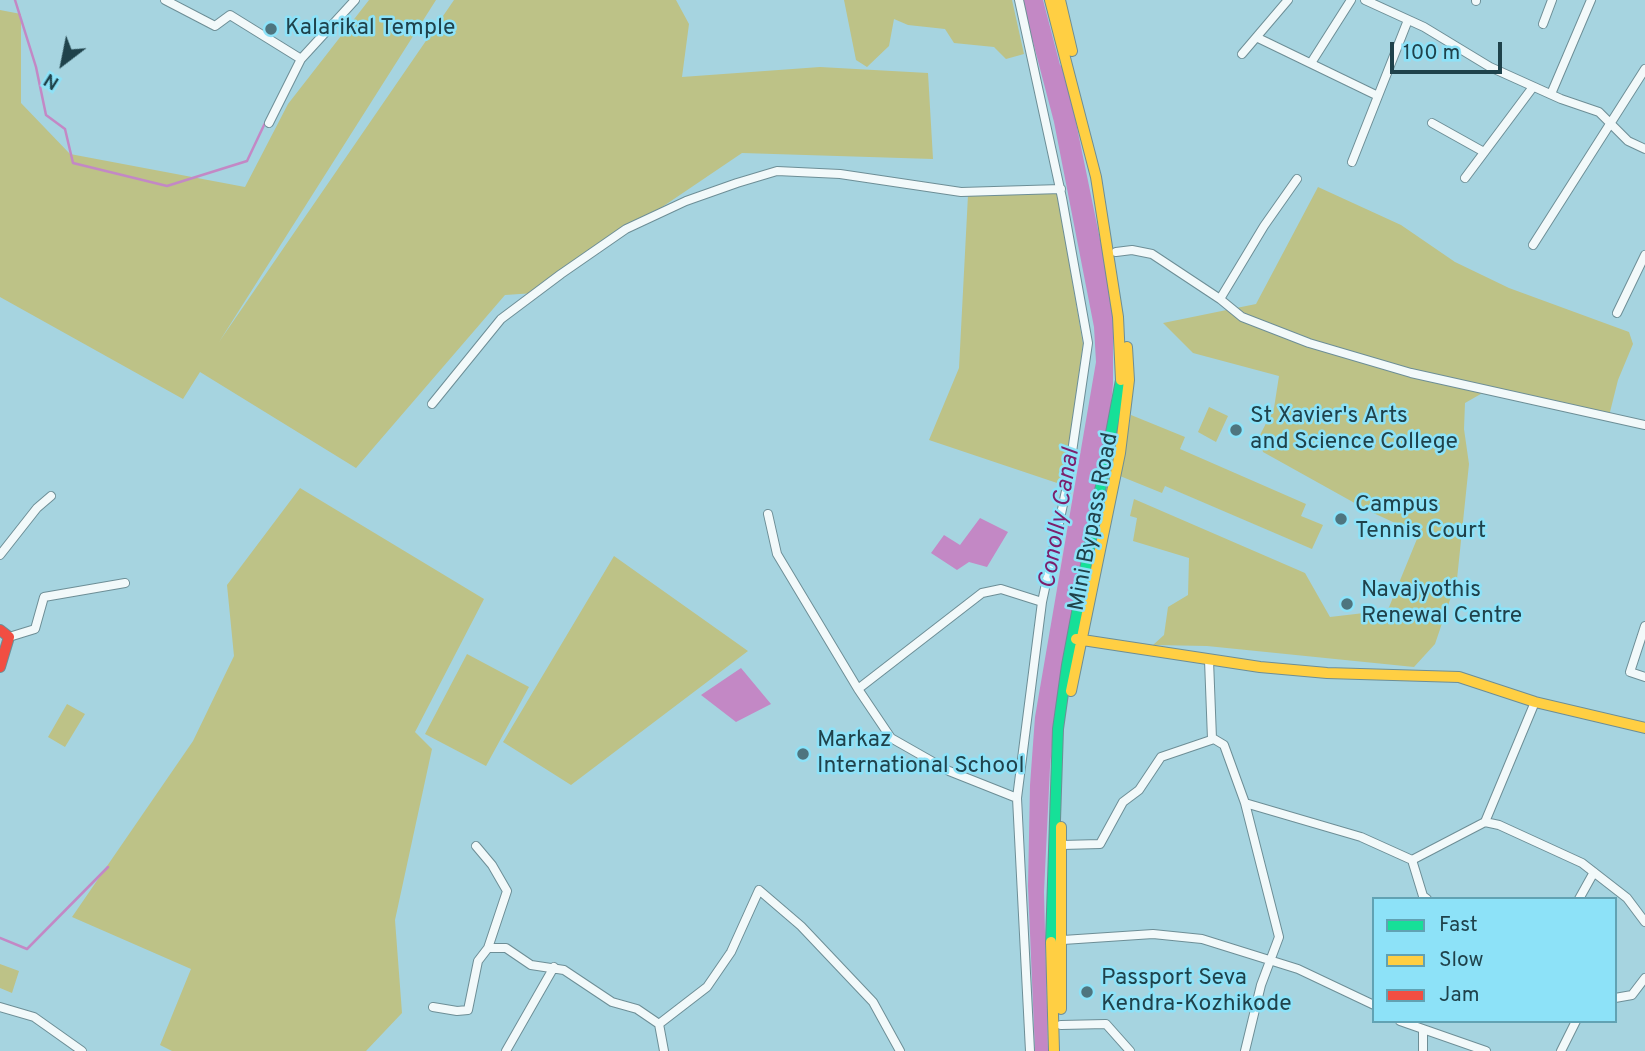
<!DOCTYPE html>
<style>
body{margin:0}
#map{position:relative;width:1645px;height:1051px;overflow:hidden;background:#a6d4e0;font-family:Overpass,sans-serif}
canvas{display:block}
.legend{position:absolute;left:1372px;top:897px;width:245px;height:126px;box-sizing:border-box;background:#8de2f8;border:2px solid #61a2b3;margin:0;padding:9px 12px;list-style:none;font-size:21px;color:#1f424b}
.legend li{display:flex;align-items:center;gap:14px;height:35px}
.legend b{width:35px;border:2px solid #61a2b3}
.north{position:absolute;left:28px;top:28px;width:70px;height:70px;-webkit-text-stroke:5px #8de2f8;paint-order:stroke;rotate:212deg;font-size:19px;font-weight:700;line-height:28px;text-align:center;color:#1f424b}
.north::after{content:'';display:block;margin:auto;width:24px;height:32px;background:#1f424b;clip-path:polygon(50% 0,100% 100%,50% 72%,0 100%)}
.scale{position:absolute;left:1390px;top:42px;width:112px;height:32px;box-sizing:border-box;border:4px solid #1f424b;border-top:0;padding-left:9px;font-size:21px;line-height:24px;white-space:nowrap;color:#1f424b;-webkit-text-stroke:5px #8de2f8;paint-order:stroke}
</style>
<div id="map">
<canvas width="1645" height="1051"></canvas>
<ul class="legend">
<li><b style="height:9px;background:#16e098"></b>Fast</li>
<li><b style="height:9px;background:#ffcf43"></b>Slow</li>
<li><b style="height:9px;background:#f24e42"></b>Jam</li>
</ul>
<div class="north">N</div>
<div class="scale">100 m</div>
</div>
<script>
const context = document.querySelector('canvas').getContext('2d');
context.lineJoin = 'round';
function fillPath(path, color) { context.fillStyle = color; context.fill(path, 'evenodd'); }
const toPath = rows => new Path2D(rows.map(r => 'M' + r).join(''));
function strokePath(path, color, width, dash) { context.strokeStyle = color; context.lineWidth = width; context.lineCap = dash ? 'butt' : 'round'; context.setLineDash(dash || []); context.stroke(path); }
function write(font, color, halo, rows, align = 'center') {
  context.font = font + ' Overpass,sans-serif'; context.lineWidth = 5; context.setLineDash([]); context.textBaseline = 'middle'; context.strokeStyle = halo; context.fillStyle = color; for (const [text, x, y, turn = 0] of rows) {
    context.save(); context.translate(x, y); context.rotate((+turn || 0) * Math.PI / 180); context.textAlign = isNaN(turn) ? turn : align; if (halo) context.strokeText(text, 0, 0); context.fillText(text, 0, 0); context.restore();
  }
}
const green = toPath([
 [369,0,436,0,219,342,454,0,676,0,689,24,682,77,820,67,928,73,933,159,742,153,535,293,505,295,356,468,200,372,183,399,0,297,0,10,21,14,21,103,70,154,245,187,288,104],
 [844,0,1012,0,1024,54,1006,59,994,47,954,43,945,29,908,25,894,19,889,46,867,67,856,60],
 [1318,187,1401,225,1455,262,1509,288,1629,332,1633,344,1618,380,1609,416,1486,391,1465,403,1464,429,1469,464,1457,579,1435,644,1414,667,1207,646,1153,645,1164,635,1168,607,1188,595,1189,558,1133,541,1137,518,1130,516,1134,499,1305,573,1330,617,1364,613,1385,617,1419,534,1369,511,1263,452,1260,435,1274,408,1279,376,1193,353,1163,323,1256,304],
 [1057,192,1083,344,1063,485,929,440,959,368,968,195],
 [1209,407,1228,416,1216,442,1198,432],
 [1131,415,1185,437,1180,449,1306,504,1301,516,1323,525,1312,549,1165,486,1162,493,1120,476],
 [300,488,484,599,415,732,432,749,395,920,402,1013,366,1051,172,1051,160,1045,191,969,72,917,193,741,234,656,227,585],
 [614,556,748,651,571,785,503,742],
 [467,654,529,687,486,766,425,734],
 [67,704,85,714,65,747,48,737],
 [0,964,19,971,12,993,0,988]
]);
const water = toPath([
 [1022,0,1043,0,1060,65,1065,69,1102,249,1113,317,1113,384,1110,415,1055,712,1050,767,1044,892,1048,1051,1035,1051,1028,886,1030,785,1035,717,1096,362,1094,327,1054,122],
 [980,518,1008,532,987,567,969,562,957,570,931,553,944,535,960,545],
 [741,668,771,704,736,722,701,695]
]);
const stream = toPath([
 [15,0,36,67,46,115,65,129,73,163,167,186,247,161,265,123],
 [0,938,27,949,108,867]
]);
const street = toPath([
 [165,0,215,26,230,15,301,59],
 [1019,0,1062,198,1088,343,1067,486,1042,602,1017,798,1030,1051],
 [1365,0,1424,27,1490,67,1561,99,1599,112,1628,141,1645,149],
 [1476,1,1476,0],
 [1543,24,1552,0],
 [1258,38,1378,96],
 [1242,54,1288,0],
 [1311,63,1351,0],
 [1551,94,1591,0],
 [269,123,301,59,355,0],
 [1432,123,1484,152],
 [1352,162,1408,20],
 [1465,178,1533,87],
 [1533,245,1645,69],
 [1116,252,1132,250,1152,254,1220,299,1264,226,1297,179],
 [1220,299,1242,317,1309,343,1411,373,1645,425],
 [1617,313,1645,255],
 [432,404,501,319,561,274,626,229,686,201,737,183,777,171,840,174,961,192,1061,189],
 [768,514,777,554,858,689],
 [0,555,37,508,51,496],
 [1645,626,1630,672,1645,677],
 [9,637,35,629,44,597,125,583],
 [1209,660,1212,739],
 [1017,798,949,771,891,738,858,689,982,593,1001,589,1042,602],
 [1485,822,1535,702],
 [1062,845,1100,844,1123,802,1139,790,1161,757,1214,739,1224,745,1245,803,1361,837,1412,860,1485,822,1499,825,1582,863,1627,898,1645,922],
 [476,846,492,865,507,891,488,948],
 [1412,860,1423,896,1427,899],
 [1579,899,1594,872],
 [1063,940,1153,934,1202,939,1298,969,1374,1005],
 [1615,998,1632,995,1645,978],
 [0,1007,34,1017,82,1051],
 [433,1007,457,1011,468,1010,478,961,488,948,506,948,531,965,564,970,612,1002,637,1009,659,1024],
 [1400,1021,1486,1051],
 [1061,1025,1106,1024,1130,1051],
 [506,1051,554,967],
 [664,1051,659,1024,707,987,731,952,759,890,801,926,873,1002,900,1051],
 [1245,1051,1261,985,1279,937,1245,803],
 [1423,1051,1423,1030],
 [1561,1051,1576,1021]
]);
const fast = toPath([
 [1051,942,1058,729,1067,665,1121,380]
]);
const slow = toPath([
 [1050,0,1096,177,1118,317,1121,380],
 [1060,0,1072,51],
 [1076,639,1260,667,1327,673,1459,677,1535,702,1645,728],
 [1071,691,1120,453,1129,380,1127,347],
 [1061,827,1061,1009],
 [1051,942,1054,1051]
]);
const jam = toPath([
 [0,630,9,637,0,667]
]);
const markers = [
 [271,29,7,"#4e757f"],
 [1236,430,7,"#4e757f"],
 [1341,519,7,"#4e757f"],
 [1347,604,7,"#4e757f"],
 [803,754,7,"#4e757f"],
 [1087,992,7,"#4e757f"]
];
const poiNames = [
 ["Kalarikal Temple",285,29],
 ["St Xavier's Arts",1250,417],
 ["and Science College",1250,443],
 ["Campus",1355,506],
 ["Tennis Court",1355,532],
 ["Navajyothis",1361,591],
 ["Renewal Centre",1361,617],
 ["Markaz",817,741],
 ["International School",817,767],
 ["Passport Seva",1101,979],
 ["Kendra-Kozhikode",1101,1005]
];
const streetNames = [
 ["Mini Bypass Road",1095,522,-79]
];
const waterNames = [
 ["Conolly Canal",1061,519,-80]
];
fillPath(green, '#bdc287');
fillPath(water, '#c388c5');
strokePath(stream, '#c388c5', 2.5);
strokePath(street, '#6d8e96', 10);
strokePath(fast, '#6d8e96', 12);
strokePath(slow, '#6d8e96', 12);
strokePath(jam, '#6d8e96', 12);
strokePath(street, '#f2f9fa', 8);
strokePath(fast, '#16e098', 10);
strokePath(slow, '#ffcf43', 10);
strokePath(jam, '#f24e42', 10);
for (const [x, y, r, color] of markers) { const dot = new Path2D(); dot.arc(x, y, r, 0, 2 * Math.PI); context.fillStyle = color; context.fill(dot); strokePath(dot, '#8de2f8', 2.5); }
write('23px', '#1f424b', '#8de2f8', poiNames, 'left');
write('23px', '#1f424b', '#8de2f8', streetNames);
write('italic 24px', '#7c206c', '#8de2f8', waterNames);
</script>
